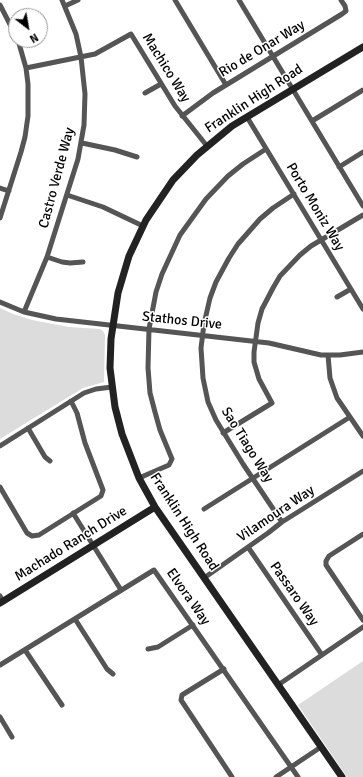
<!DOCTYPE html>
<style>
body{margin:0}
#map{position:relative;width:363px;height:777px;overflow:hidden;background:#fff;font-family:Signika,sans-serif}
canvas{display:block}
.north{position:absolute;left:8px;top:8px;width:40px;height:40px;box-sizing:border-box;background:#fff;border:1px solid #999;border-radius:50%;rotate:149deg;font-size:11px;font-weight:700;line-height:16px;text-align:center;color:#000}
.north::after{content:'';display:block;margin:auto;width:14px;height:18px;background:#000;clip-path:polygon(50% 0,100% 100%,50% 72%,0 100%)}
</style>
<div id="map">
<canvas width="363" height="777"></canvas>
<div class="north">N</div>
</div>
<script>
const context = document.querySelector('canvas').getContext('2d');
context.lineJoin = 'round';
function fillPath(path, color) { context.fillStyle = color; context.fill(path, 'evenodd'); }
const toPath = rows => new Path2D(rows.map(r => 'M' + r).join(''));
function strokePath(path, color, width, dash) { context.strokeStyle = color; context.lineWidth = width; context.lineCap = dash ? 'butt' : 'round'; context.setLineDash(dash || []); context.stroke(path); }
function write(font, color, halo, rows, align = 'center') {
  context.font = font + ' Signika,sans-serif'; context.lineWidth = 3; context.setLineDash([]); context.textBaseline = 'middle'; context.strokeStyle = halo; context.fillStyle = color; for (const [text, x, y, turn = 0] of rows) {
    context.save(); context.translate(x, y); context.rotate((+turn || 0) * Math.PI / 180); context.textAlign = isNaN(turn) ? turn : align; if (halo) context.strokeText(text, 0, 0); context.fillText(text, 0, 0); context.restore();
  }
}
const green = toPath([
 [0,308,13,314,32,320,69,327,100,329,103,331,105,335,104,382,83,388,0,439],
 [363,661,363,777,347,777,298,705]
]);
const street = toPath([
 [175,0,226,85],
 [239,0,363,206],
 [0,5,16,36],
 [65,6,78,0],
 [26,68,95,54,131,34,175,106,207,146],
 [145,93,161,84],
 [182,116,213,93,342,14,346,11,345,6,341,0],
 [247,117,363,309],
 [312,121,363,90],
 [82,143,115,150,137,157],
 [339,167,363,152],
 [0,188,9,191],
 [67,195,103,207,143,226],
 [0,218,21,152,25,137,28,116,28,84,26,68,18,40],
 [47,257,62,262,70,263,83,262],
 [337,297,351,289],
 [0,302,24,312,56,319,269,343,321,355,340,355,363,352],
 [24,312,47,257,78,159,84,125,85,94,81,57,76,34,62,0],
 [328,355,330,378,337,398,363,436],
 [28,428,45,457,50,461],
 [223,433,272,403,259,379,254,362,254,352,258,323,262,309,273,288,280,276,300,255,311,246,363,215],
 [0,446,84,393,96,389,112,387],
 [139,478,169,465,172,459,160,430,155,412,150,393,148,368,149,329,156,292,162,274,180,235,206,199,228,176,243,164,266,149],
 [0,487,27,533,32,536,39,535,101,496,103,490,85,443,77,413,71,401],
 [204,509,350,417],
 [73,513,121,590],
 [282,522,243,464,216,420,208,402,203,378,201,348,204,324,210,298,216,282,229,258,238,244,260,219,273,208,294,194],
 [363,534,329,556,326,561,326,565,363,620],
 [248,547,322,655],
 [204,578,268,533,282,522,363,471],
 [0,596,3,601],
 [75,619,107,669,113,674],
 [148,649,158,647,193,625],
 [25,650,62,705],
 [0,665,154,570,298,777],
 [224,669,182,695,181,700,232,777],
 [278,685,363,627],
 [0,717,12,737],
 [276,777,321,747]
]);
const secondary = toPath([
 [0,603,155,507],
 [342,777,155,507,139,478,122,434,115,407,110,368,111,339,118,293,129,256,146,220,173,180,197,155,232,126,363,47]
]);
const streetNames = [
 ["Rio de Onar Way",262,49,-31],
 ["Machico Way",166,68,58],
 ["Franklin High Road",254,99,-33],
 ["Castro Verde Way",57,178,-75],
 ["Porto Moniz Way",315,207,59],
 ["Stathos Drive",182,321,6],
 ["Sao Tiago Way",247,445,58],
 ["Vilamoura Way",276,514,-34],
 ["Franklin High Road",184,522,57],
 ["Machado Ranch Drive",71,544,-32],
 ["Passaro Way",294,594,55],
 ["Elvora Way",188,597,55]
];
fillPath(green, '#dcdcdc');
strokePath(street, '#555', 5);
strokePath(secondary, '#222', 7);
write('14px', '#000', '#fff', streetNames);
</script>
